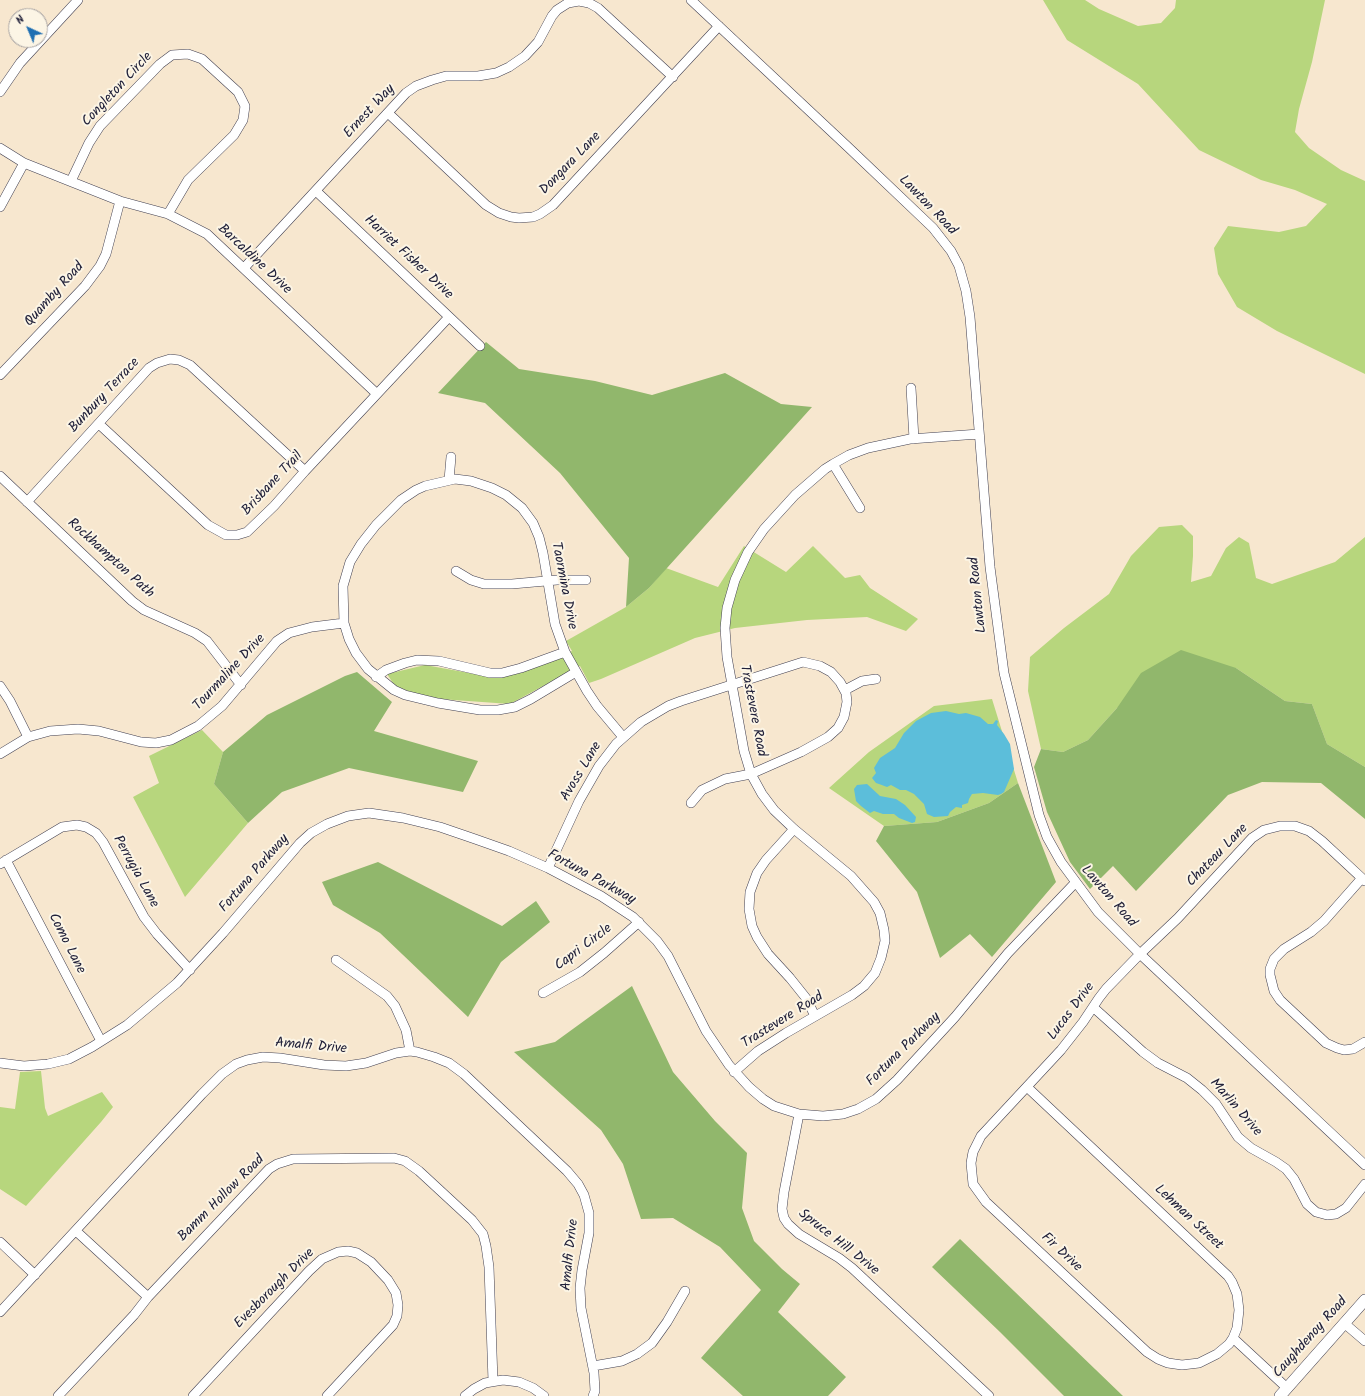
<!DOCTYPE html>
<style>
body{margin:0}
#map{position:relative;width:1365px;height:1396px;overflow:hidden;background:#f7e7cf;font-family:Kalam,sans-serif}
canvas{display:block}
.north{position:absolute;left:8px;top:8px;width:40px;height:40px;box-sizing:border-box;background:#fcf5e5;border:1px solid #a5a1a1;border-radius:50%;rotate:316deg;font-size:11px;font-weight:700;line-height:16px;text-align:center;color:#22223b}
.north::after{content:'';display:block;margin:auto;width:14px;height:18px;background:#1f6fb2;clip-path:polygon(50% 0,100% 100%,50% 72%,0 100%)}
</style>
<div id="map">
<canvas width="1365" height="1396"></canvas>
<div class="north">N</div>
</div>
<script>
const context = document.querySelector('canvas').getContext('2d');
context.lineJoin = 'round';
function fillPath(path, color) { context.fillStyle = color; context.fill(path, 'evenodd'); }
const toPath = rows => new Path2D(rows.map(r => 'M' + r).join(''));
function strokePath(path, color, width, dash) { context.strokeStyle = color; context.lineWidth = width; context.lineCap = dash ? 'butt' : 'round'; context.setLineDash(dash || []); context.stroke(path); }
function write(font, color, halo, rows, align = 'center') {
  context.font = font + ' Kalam,sans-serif'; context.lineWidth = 4; context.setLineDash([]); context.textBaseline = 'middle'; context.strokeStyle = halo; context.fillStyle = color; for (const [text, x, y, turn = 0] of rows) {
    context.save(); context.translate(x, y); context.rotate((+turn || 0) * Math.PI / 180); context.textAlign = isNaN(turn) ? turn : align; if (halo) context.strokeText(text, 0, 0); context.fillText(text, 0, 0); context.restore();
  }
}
const green = toPath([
 [1043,0,1085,0,1099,9,1138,26,1161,23,1175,8,1176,0,1325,0,1312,62,1299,109,1295,132,1309,148,1341,170,1365,181,1365,374,1277,331,1237,307,1218,274,1214,248,1228,226,1279,232,1306,226,1327,204,1295,190,1261,180,1199,150,1138,84,1067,40],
 [1182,525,1193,536,1193,556,1191,582,1211,576,1226,548,1239,537,1249,543,1256,578,1272,584,1335,562,1365,537,1365,767,1327,744,1312,704,1285,701,1236,668,1117,708,1088,740,1063,752,1041,749,1028,691,1030,657,1064,628,1109,594,1131,556,1159,527],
 [744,546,786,572,813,546,845,578,860,575,870,588,918,619,906,631,867,617,807,620,735,628,695,638,601,679,589,683,580,666,510,704,426,698,395,686,387,674,425,665,497,678,556,660,572,651,566,641,626,607,649,588,666,568,718,587],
 [992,699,1018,783,989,803,937,822,884,826,829,788,869,752,934,706],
 [202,730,223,752,214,784,248,823,185,897,133,797,159,783,149,756],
 [41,1071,45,1108,48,1116,102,1092,113,1107,101,1122,26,1206,0,1189,0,1107,15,1109,20,1072]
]);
const forest = toPath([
 [486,342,519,369,595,381,652,395,725,373,781,404,812,407,649,588,626,607,629,558,560,473,485,403,438,393],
 [1181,650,1236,668,1285,701,1312,704,1327,744,1365,767,1365,819,1321,783,1262,782,1228,795,1136,891,1113,866,1090,889,1070,862,1047,812,1034,767,1041,749,1063,752,1088,740,1117,708,1141,673],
 [357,672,392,702,374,731,478,761,463,792,349,768,282,792,248,823,214,784,223,752,267,715,345,676],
 [1018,783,1056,882,992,957,970,934,940,958,917,892,876,841,884,826,937,822,989,803],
 [378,862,502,926,536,901,550,922,501,962,468,1017,380,933,333,905,322,882],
 [632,986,673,1072,715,1121,747,1153,742,1208,754,1241,782,1269,800,1284,778,1312,846,1377,828,1396,743,1396,701,1358,761,1290,720,1247,673,1218,641,1219,623,1164,601,1130,514,1052,555,1042],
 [960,1239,1123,1396,1064,1396,1000,1332,932,1267]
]);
const water = toPath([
 [946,711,959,714,966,713,980,717,988,724,993,724,996,720,998,721,997,725,1004,734,1010,744,1014,769,1004,792,1001,794,998,795,983,793,972,794,969,799,968,803,962,805,962,808,956,807,950,812,948,816,934,817,927,814,924,804,914,794,906,790,900,790,891,785,887,787,879,784,876,783,872,778,876,773,874,768,880,758,895,748,904,733,916,721,931,713],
 [867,784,880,796,896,799,905,805,916,817,915,822,912,823,899,818,894,814,883,814,874,811,870,813,861,806,856,801,854,789,857,785]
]);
const minor = toPath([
 [691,0,849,148,933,228,951,251,959,266,966,291,970,317,990,567,1004,673,1039,815,1047,837,1061,862,1098,912,1140,954,1365,1165],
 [0,92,20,63,78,0],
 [388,113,486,205,499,213,511,217,519,218,533,217,540,214,553,205,719,26],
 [0,148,24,163,120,201,168,214,207,234,377,394],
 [71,181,89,143,100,126,160,64,172,55,188,54,202,59,238,92,245,106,243,120,234,135,188,180,168,214],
 [316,191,480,346],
 [0,207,24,163],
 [244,268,406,93,416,86,432,80,446,76,478,76,496,73,509,67,525,56,538,42,552,16,557,10,568,3,579,1,589,3,598,8,673,77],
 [0,375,85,286,100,266,106,254,120,201],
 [911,388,914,439],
 [99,424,208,525,226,535,237,535,247,532,274,506,305,471,449,317],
 [833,464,860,508],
 [0,476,132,601,144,610,195,633,207,641,241,685],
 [449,480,451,457],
 [27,502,149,368,157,363,170,359,179,360,190,365,305,471],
 [456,571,471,580,484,584,512,584,557,580,586,580],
 [576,672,531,699,515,707,498,710,480,710,438,703,405,695,394,690,368,669,356,653,349,639,344,623,343,586,350,562,361,544,376,525,401,500,416,490,425,486,455,479,471,481,492,488,506,495,522,508,533,523,539,537,543,553,555,624,565,652,587,691,597,706,623,737],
 [376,677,386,670,405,663,417,660,439,661,490,673,502,673,521,668,565,652],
 [0,686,10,701,28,737],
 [845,690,862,681,876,679],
 [0,754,28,737,50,731,78,729,99,731,141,742,156,743,171,740,198,726,222,706,277,641,289,633,312,627,344,623],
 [794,829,766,860,757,873,750,892,749,909,752,926,757,937,768,954,790,978,806,998,815,1016],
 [6,860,101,1041],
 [0,864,62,827,77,825,86,827,96,833,103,842,144,917,157,934,190,970],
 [548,868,579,801,599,766,616,744,641,722,668,706,681,701,803,662,820,666,831,672,840,682,846,693,847,702,844,717,838,728,828,737,801,752,751,774,725,779,702,790,691,803],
 [1362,878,1324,921,1311,932,1284,949,1274,959,1270,969,1270,975,1274,991,1280,1000,1326,1043,1337,1048,1344,1050,1353,1049,1365,1042],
 [336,960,387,996,395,1006,406,1030,410,1051],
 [543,993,580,972,604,953,639,922],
 [1093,1007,1143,1052,1158,1063,1187,1078,1202,1090,1216,1104,1238,1137,1251,1148,1276,1162,1286,1169,1294,1179,1307,1204,1316,1212,1327,1215,1336,1214,1346,1208,1365,1184],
 [0,1063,24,1066,48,1064,69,1059,92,1047,127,1025,177,983,223,933,300,843,311,833,327,824,348,816,369,813,403,818,440,827,475,839,509,851,548,868,601,896,633,917,657,941,668,956,706,1031,729,1065,749,1087,763,1099,774,1106,799,1114,823,1116,843,1114,858,1109,876,1099,897,1080,955,1017,1008,953,1075,883],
 [734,1072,758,1051,786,1033,852,995,864,986,875,973,881,958,885,941,884,930,880,913,874,902,851,876,794,829,774,810,762,794,751,774,744,751,727,657,725,628,727,608,735,580,748,552,764,529,795,495,825,469,833,464,849,455,868,448,910,439,979,434],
 [1027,1087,1228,1276,1232,1282,1237,1294,1239,1310,1237,1328,1233,1338,1229,1344,1217,1354,1199,1363,1182,1365,1168,1363,1158,1359,1147,1352,986,1202,973,1184,971,1163,973,1152,981,1136,1061,1050,1083,1022,1099,998,1106,989,1140,954,1178,918,1252,838,1264,830,1280,826,1295,826,1309,831,1322,841,1365,881],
 [799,1114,784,1192,782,1209,784,1218,788,1224,799,1234,839,1258,852,1268,989,1396],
 [76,1231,148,1297],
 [0,1242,35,1275],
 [0,1312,202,1094,222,1074,236,1064,247,1060,263,1057,280,1058,324,1065,346,1066,366,1063,396,1053,410,1051,417,1052,434,1057,449,1063,464,1074,567,1171,578,1184,584,1195,589,1213,589,1233,582,1270,580,1288,581,1308,594,1373,595,1391,593,1396],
 [1344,1323,1365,1341],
 [1233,1338,1287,1388],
 [593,1366,622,1361,637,1354,652,1343,667,1322,685,1291],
 [58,1396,134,1315,148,1297,269,1169,277,1164,293,1159,394,1158,405,1161,419,1171,472,1220,483,1234,486,1246,489,1267,493,1381],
 [193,1396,309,1271,322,1259,338,1252,348,1251,357,1253,371,1262,388,1280,396,1293,398,1305,397,1316,393,1325,327,1396],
 [465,1396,474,1389,485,1383,503,1380,519,1382,533,1388,544,1396]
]);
const tertiary = toPath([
 [1280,1396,1365,1300]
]);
const streetNames = [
 ["Congleton Circle",118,90,-47],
 ["Ernest Way",370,112,-47],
 ["Dongara Lane",571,164,-46],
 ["Lawton Road",927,206,46],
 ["Harriet Fisher Drive",408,258,43],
 ["Barcaldine Drive",254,260,43],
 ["Quamby Road",55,295,-48],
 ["Bunbury Terrace",105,396,-47],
 ["Brisbane Trail",273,484,-47],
 ["Rockhampton Path",110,559,42],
 ["Taormina Drive",563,586,79],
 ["Lawton Road",979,595,-96],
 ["Tourmaline Drive",230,673,-47],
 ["Trastevere Road",752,711,79],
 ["Avoss Lane",582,772,-59],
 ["Chateau Lane",1218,856,-46],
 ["Perrugia Lane",135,872,61],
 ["Fortuna Parkway",255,874,-49],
 ["Fortuna Parkway",591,878,29],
 ["Lawton Road",1108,897,49],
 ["Como Lane",66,944,63],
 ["Capri Circle",584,948,-37],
 ["Lucas Drive",1072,1012,-53],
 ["Trastevere Road",783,1021,-32],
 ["Amalfi Drive",311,1047,5],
 ["Fortuna Parkway",904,1050,-45],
 ["Marlin Drive",1235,1108,49],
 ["Bamm Hollow Road",222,1199,-45],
 ["Lehman Street",1188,1218,43],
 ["Spruce Hill Drive",838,1243,38],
 ["Fir Drive",1061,1253,43],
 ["Amalfi Drive",571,1255,-84],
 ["Evesborough Drive",275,1289,-45],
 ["Caughdenoy Road",1311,1338,-48]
];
fillPath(green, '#b7d67d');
fillPath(forest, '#91b76c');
fillPath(water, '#5cbeda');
strokePath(minor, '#424051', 10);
strokePath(tertiary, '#424051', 12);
strokePath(minor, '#fff', 9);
strokePath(tertiary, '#fff', 11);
write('14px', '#22223b', '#fcf5e5', streetNames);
</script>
